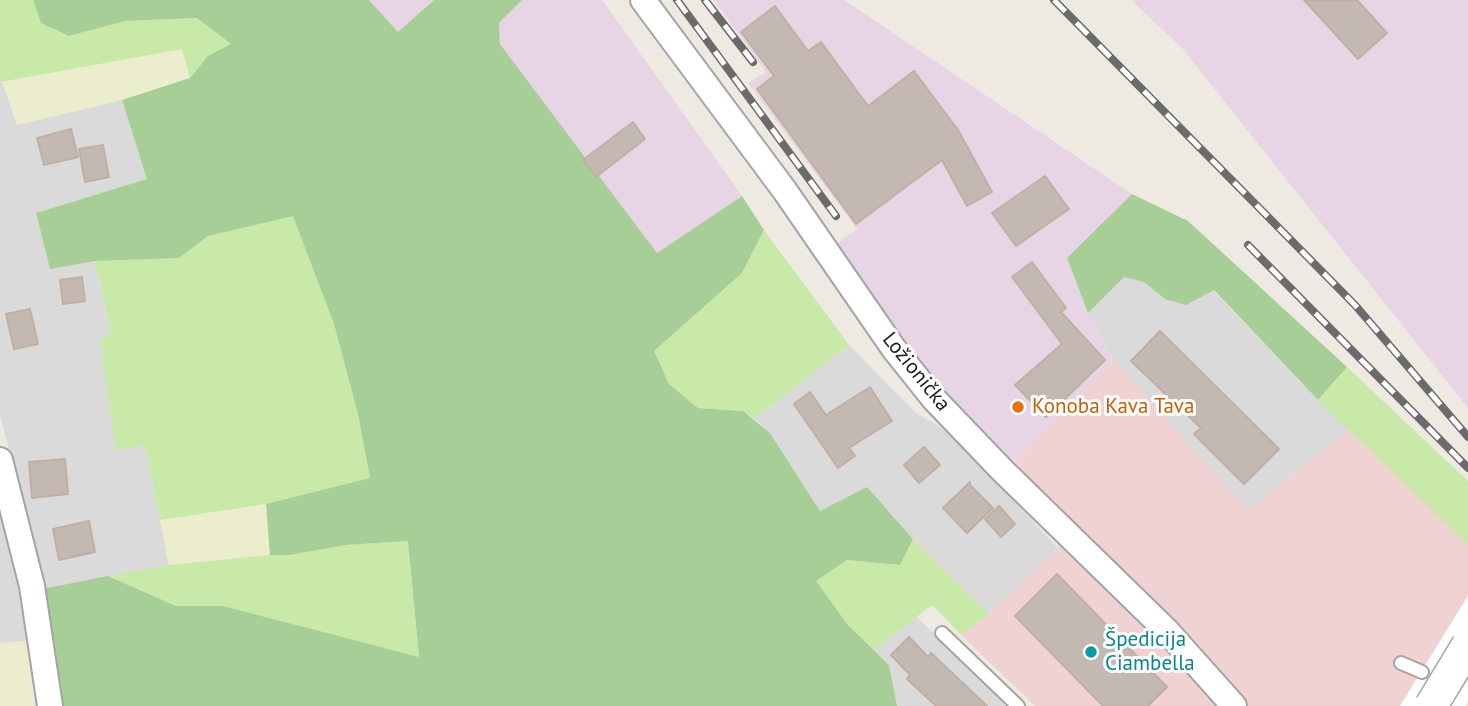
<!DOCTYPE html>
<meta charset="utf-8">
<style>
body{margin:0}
canvas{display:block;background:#eeeae2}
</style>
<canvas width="1468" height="706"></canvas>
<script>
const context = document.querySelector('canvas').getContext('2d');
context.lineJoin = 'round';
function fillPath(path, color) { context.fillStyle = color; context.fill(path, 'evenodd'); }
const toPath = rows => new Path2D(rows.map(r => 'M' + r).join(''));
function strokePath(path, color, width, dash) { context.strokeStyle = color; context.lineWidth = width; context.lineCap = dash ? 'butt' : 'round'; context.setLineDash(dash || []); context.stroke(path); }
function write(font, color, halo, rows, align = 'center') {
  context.font = font + ' "PT Sans",sans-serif'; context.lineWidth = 6; context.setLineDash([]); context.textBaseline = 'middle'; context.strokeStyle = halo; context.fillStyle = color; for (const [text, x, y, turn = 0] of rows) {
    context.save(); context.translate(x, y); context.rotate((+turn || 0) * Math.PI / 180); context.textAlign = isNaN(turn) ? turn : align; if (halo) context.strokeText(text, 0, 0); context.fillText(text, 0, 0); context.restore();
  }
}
const residential = toPath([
 [2,81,17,125,122,100,148,179,36,213,50,268,95,261,111,335,117,451,145,445,169,565,42,589,31,532,0,416,0,82],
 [1124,277,1145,282,1165,299,1213,290,1318,400,1350,428,1248,511,1114,360,1088,313],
 [849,345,916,413,942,428,959,442,1058,548,989,614,913,539,867,488,820,511,770,433,754,419],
 [0,510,21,584,28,641,0,643],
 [917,617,1006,706,897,706,889,665,874,650]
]);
const commercial = toPath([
 [1114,360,1248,511,1350,428,1468,545,1468,596,1400,706,1035,706,961,635,989,614,1077,530,1014,462]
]);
const industrial = toPath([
 [369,0,434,0,398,32],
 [522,0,602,0,742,196,657,253,500,44,499,23],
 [714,0,844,0,1132,194,1067,258,1088,313,1114,360,1014,462,933,381,837,244,857,229,748,83,766,72],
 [1131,0,1468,0,1468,408,1182,48]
]);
const farmland = toPath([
 [183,49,190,78,122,100,17,125,2,81],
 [266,504,270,555,169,565,160,520],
 [28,641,33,706,0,706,0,643]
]);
const grass = toPath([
 [0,0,33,0,41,23,69,36,125,21,197,18,232,45,208,56,190,78,182,49,0,82],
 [293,215,334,324,358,414,370,478,266,504,160,520,145,445,116,451,100,340,111,334,95,261,179,258,208,236],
 [764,230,849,345,754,419,743,411,698,408,669,384,654,351,742,273],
 [1347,367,1468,481,1468,545,1318,400],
 [913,539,989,614,961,635,932,605,874,650,847,624,815,581,847,560,900,565],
 [408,541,419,658,223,606,176,606,108,576,169,565,270,555,290,555,346,545]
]);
const forest = toPath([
 [33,0,369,0,398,32,434,0,522,0,499,23,500,44,657,253,742,196,764,230,742,273,654,351,669,384,698,408,743,411,770,433,820,511,867,487,913,539,900,565,847,560,816,581,847,624,889,665,897,706,60,706,42,589,108,576,176,606,223,606,419,657,408,541,346,545,290,555,270,555,266,504,370,478,358,414,334,324,293,216,208,236,179,258,95,261,50,269,36,213,147,179,122,100,190,78,208,56,231,44,197,18,125,21,69,36,41,23],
 [1132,194,1188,221,1347,367,1318,400,1214,290,1186,305,1165,299,1144,282,1124,277,1088,313,1067,258]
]);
const pier = toPath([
 [1468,596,1468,701,1465,706,1400,706]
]);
const building = toPath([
 [1304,0,1357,0,1387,33,1358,59,1304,0],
 [775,6,808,51,821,42,868,106,914,71,958,130,992,192,967,206,942,160,856,224,757,89,774,76,741,32,775,6],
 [633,122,645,139,596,177,583,160,633,122],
 [71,129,78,157,44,165,37,138,71,129],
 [103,145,109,177,85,182,79,149,103,145],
 [1045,176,1069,209,1016,246,992,213,1045,176],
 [1032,262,1066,308,1061,312,1105,360,1046,417,1015,385,1062,344,1012,277,1032,262],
 [82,277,85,301,63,304,60,280,82,277],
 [30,309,38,344,14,349,6,314,30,309],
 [1160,331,1279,449,1244,484,1194,434,1201,428,1131,361,1160,331],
 [870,387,892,421,849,448,855,456,838,468,794,404,810,392,826,415,870,387],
 [924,447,940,465,919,483,904,465,924,447],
 [65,459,68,494,32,498,29,462,65,459],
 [970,482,970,485,993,508,967,533,943,508,970,482],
 [999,506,1015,524,1001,537,985,519,999,506],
 [89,521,95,552,59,560,53,529,89,521],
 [1057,574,1167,687,1148,706,1103,706,1015,616,1057,574],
 [909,637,928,657,931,653,987,706,936,706,907,679,910,675,891,655,909,637]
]);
const service = toPath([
 [942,633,1018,706],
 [1401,663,1422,672]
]);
const minor = toPath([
 [643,0,785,191,894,349,934,399,1002,470,1167,631,1234,706],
 [0,460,32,586,50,706]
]);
const rail = toPath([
 [677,0,836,216],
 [705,0,753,62],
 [1054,0,1355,305,1468,437],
 [1248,245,1468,468]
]);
const tertiaryBridge = toPath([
 [1431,706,1468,645]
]);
const markers = [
 [1018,407,7,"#e8710a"],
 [1091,652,7,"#0f9aa8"]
];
const streetNames = [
 ["Ložionička",916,372,51]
];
const foodNames = [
 ["Konoba Kava Tava",1032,407]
];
const cultureNames = [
 ["Špedicija",1105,640],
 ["Ciambella",1105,664]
];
fillPath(residential, '#dbdada');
fillPath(commercial, '#efd2d1');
fillPath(industrial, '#e7d4e4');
fillPath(farmland, '#ebedcd');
fillPath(grass, '#c8e9a7');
fillPath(forest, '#a7ce96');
fillPath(pier, '#fff');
fillPath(building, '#c3b9b2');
strokePath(building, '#c0b0a4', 2);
strokePath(service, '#a4a4a4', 16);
strokePath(minor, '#a4a4a4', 28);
strokePath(service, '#fff', 12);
strokePath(minor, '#fff', 24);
strokePath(rail, '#6b6b6b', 8);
strokePath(rail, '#fff', 5, [16]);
strokePath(tertiaryBridge, '#a4a4a4', 35, []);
strokePath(tertiaryBridge, '#fff', 32);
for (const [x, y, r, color] of markers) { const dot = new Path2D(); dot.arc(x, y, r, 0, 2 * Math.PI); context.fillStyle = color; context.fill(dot); strokePath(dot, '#fff', 2.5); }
write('21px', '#1d1d1d', '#fff', streetNames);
write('21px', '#c56008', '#fff', foodNames, 'left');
write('21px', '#0d838f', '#fff', cultureNames, 'left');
</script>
